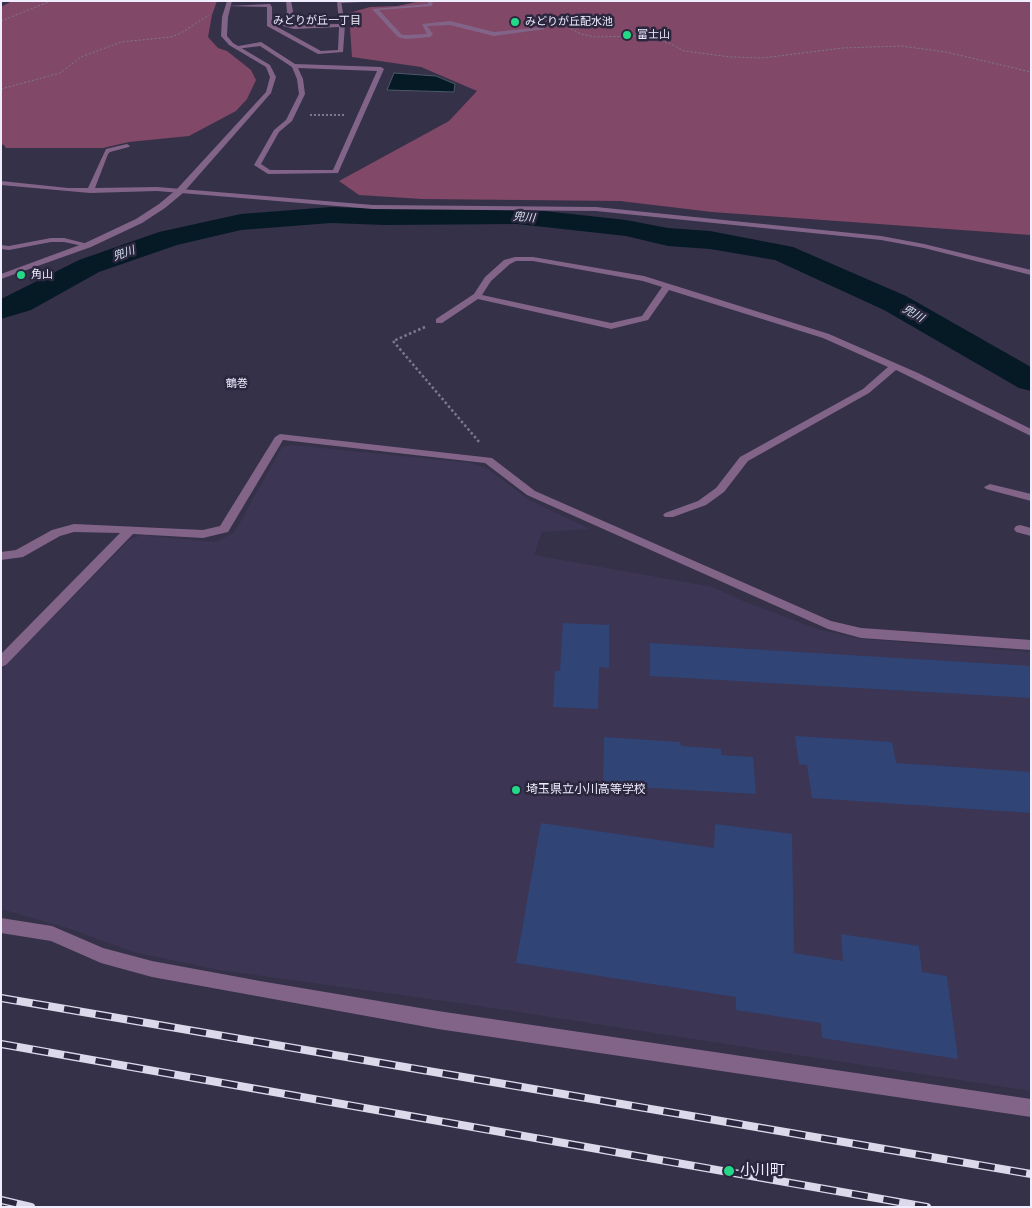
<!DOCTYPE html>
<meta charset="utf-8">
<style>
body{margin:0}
#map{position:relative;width:1032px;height:1208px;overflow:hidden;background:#353149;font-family:Roboto,sans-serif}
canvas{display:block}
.frame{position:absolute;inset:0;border:2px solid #f0edfe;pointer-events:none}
</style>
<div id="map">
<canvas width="1032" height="1208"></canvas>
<div class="frame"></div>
</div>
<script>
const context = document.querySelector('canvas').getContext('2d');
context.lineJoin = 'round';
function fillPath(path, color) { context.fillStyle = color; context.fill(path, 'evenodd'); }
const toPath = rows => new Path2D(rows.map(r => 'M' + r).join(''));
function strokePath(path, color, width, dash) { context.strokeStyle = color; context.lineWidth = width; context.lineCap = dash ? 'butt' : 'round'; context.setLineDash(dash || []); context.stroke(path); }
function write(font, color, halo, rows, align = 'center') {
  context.font = font + ' Roboto,"Noto Sans JP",sans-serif'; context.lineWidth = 5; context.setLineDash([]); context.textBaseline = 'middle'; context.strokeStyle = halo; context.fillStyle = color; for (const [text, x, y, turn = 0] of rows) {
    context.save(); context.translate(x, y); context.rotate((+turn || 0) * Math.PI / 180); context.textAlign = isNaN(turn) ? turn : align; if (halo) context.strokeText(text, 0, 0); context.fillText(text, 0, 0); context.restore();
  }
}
const built = toPath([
 [292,445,471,463,488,469,529,500,590,529,542,532,534,555,713,587,743,601,820,630,862,639,1031,652,1031,1091,466,1004,218,970,133,952,71,929,1,909,1,670,130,539,142,535,214,542,234,533,282,447]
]);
const forest = toPath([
 [12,1,217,1,212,15,208,37,218,48,227,51,251,70,256,80,247,99,236,111,189,136,129,142,103,148,6,148,4,145,1,144,1,7],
 [421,1,1031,1,1031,235,712,212,620,201,422,199,359,195,339,181,449,121,477,91,421,67,352,57,349,13,370,7,397,6]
]);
const water = toPath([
 [394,73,436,76,455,84,454,92,387,90,394,73]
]);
const river = toPath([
 [331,207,385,209,517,208,626,220,668,228,710,231,793,247,906,296,1031,367,1031,391,1019,388,884,310,775,260,710,249,668,246,626,236,517,224,385,225,331,223,241,230,177,245,99,272,31,310,1,319,1,299,79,260,159,232,241,214,331,207]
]);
const building = toPath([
 [563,623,609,625,609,668,599,667,598,709,553,707,555,671,560,671],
 [650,643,1031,666,1031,698,650,676],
 [795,736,892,742,896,763,1031,772,1031,813,812,798,807,765,799,764],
 [604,737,680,742,681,746,721,749,721,755,753,757,756,794,603,785],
 [541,823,714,848,715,824,792,834,794,953,843,961,841,934,919,946,922,972,947,976,958,1059,822,1038,821,1023,736,1010,736,997,516,963]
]);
const pathFar2 = toPath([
 [1,21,51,1],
 [556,26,563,25,581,34,595,37,634,36,650,38,669,43,684,51,731,57,762,58,843,48,901,46,946,52,1031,72],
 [1,89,60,73,81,57,121,42,171,37,181,33,209,15]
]);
const pathFar1 = toPath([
 [310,115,344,115]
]);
const path = toPath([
 [425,327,393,341,480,443]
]);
const service = toPath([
 [386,1,340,3,338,2,338,1,386,1],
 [428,1,433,1,432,6,379,10,402,35,406,35,427,34,422,24,450,21,494,32,542,27,545,29,494,36,450,25,427,26,433,34,430,37,406,39,398,37,372,9,428,4,428,1]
]);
const minor = toPath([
 [286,1,291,1,293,11,288,24,294,25,339,24,337,1,341,1,345,25,343,52,318,54,267,26,267,7,227,6,270,4,272,7,272,24,321,51,338,50,339,27,294,29,283,26,287,11,286,1],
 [261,42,295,64,381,67,384,69,338,173,268,174,254,165,274,130,286,120,299,94,297,79,292,67,260,46,236,49,233,47,261,42],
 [298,68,377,71,333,170,270,170,261,164,279,132,292,121,305,94,303,79,298,68],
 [127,144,130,146,129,147,110,152,108,154,95,188,157,187,373,205,596,207,881,236,924,244,1031,270,1031,275,924,248,881,240,596,211,373,209,157,191,90,193,1,185,1,181,68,188,88,188,106,149,127,144],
 [51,238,64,238,92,245,88,247,64,242,51,242,9,250,1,249,1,245,9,246,51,238],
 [515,257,533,257,644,276,829,334,918,373,1031,429,1031,436,896,370,869,393,748,461,724,492,706,505,673,517,665,517,663,515,665,513,698,501,716,488,740,457,863,389,888,367,823,338,669,290,648,320,611,329,478,299,442,323,436,323,436,319,474,294,485,277,504,260,515,257],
 [516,261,533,261,643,281,662,287,642,316,611,323,482,295,491,281,510,264,516,261],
 [280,434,492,458,535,491,831,621,861,628,1031,640,1031,650,861,638,828,629,527,495,485,463,283,440,228,532,203,538,133,534,6,665,1,667,1,654,120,533,74,532,60,536,23,557,1,560,1,552,16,550,52,530,74,524,203,530,220,526,275,437,280,434],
 [990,484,1031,494,1031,501,986,489,984,487,990,484],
 [1020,525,1031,528,1031,536,1016,532,1014,529,1016,526,1020,525],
 [1,918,52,926,103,948,152,961,260,981,438,1011,1031,1099,1031,1117,438,1029,152,977,101,963,51,941,1,933,1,918]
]);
const tertiary = toPath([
 [227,1,232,1,228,17,227,36,233,43,270,65,276,77,271,93,183,193,165,208,142,223,91,247,1,279,1,274,85,243,136,219,159,204,177,189,266,92,270,77,266,67,229,45,221,36,222,17,227,1]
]);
const rail = toPath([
 [1,998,1031,1174],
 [1,1044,927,1207],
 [1,1200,31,1207]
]);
const markers = [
 [515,22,5,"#23d886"],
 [627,35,5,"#23d886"],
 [21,275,5,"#23d886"],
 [516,790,5,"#23d886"],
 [729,1171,6,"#23d886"]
];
const farNeighbourhoodnames = [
 ["みどりが丘一丁目",317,21],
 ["鶴巻",237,384]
];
const farPoinames = [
 ["みどりが丘配水池",525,22],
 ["富士山",637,35],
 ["角山",31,275]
];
const farWaternames = [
 ["兜川",524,218,5],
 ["兜川",124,254,-19],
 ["兜川",913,314,30]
];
const poiNames = [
 ["埼玉県立小川高等学校",526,790]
];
const nearPoinames = [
 ["小川町",740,1171]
];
fillPath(built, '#3c3554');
fillPath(forest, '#824867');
fillPath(water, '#061a26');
strokePath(water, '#4c5967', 1);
fillPath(river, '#061a26');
fillPath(building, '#304476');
strokePath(pathFar2, '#7c788e', 1, [2, 2]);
strokePath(pathFar1, '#7c788e', 2, [2, 2]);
strokePath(path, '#7c788e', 2.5, [2.5, 2.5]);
fillPath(service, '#836489');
fillPath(minor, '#836489');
fillPath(tertiary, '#836489');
strokePath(rail, '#dcd9eb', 8);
strokePath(rail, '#2b273f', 5.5, [16]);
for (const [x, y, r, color] of markers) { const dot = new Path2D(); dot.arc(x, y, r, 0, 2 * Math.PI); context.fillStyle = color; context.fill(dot); strokePath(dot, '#2b273f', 2); }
write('11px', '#f0edfe', '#2b273f', farNeighbourhoodnames);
write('11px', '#f0edfe', '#2b273f', farPoinames, 'left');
write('italic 11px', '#d6e7f2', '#2b273f', farWaternames);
write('12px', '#f0edfe', '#2b273f', poiNames, 'left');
write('15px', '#f0edfe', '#2b273f', nearPoinames, 'left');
</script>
